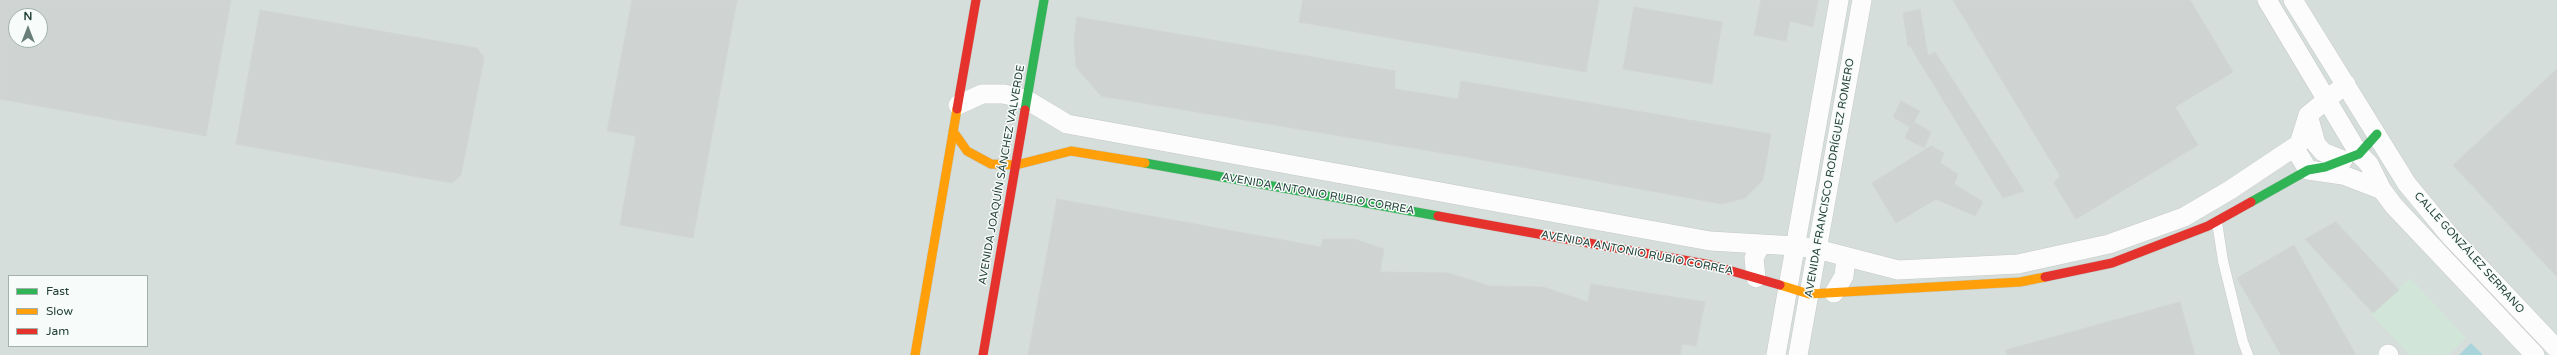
<!DOCTYPE html>
<meta charset="utf-8">
<style>
body{margin:0}
#map{position:relative;width:2557px;height:355px;overflow:hidden;background:#e8edeb;font-family:"Varela Round",sans-serif}
canvas{display:block}
.legend{position:absolute;left:8px;top:275px;width:140px;height:72px;box-sizing:border-box;background:#f7fbf9;border:1px solid #a3b1ad;margin:0;padding:5px 7px;list-style:none;font-size:12px;color:#24423a}
.legend li{display:flex;align-items:center;gap:8px;height:20px}
.legend b{width:20px;border:1px solid #a3b1ad}
.north{position:absolute;left:8px;top:8px;width:40px;height:40px;box-sizing:border-box;background:#f7fbf9;border:1px solid #a3b1ad;border-radius:50%;rotate:0deg;font-size:11px;font-weight:700;line-height:16px;text-align:center;color:#24423a}
.north::after{content:'';display:block;margin:auto;width:14px;height:18px;background:#697e78;clip-path:polygon(50% 0,100% 100%,50% 72%,0 100%)}
</style>
<div id="map">
<canvas width="2557" height="355"></canvas>
<ul class="legend">
<li><b style="height:5px;background:#30b455"></b>Fast</li>
<li><b style="height:5px;background:#ff9f0a"></b>Slow</li>
<li><b style="height:5px;background:#e5322d"></b>Jam</li>
</ul>
<div class="north">N</div>
</div>
<script>
const context = document.querySelector('canvas').getContext('2d');
context.lineJoin = 'round';
function fillPath(path, color) { context.fillStyle = color; context.fill(path, 'evenodd'); }
const toPath = rows => new Path2D(rows.map(r => 'M' + r).join(''));
function strokePath(path, color, width, dash) { context.strokeStyle = color; context.lineWidth = width; context.lineCap = dash ? 'butt' : 'round'; context.setLineDash(dash || []); context.stroke(path); }
function write(font, color, halo, rows, align = 'center') {
  context.font = font + ' "Varela Round",sans-serif'; context.lineWidth = 3; context.setLineDash([]); context.textBaseline = 'middle'; context.strokeStyle = halo; context.fillStyle = color; for (const [text, x, y, turn = 0] of rows) {
    context.save(); context.translate(x, y); context.rotate((+turn || 0) * Math.PI / 180); context.textAlign = isNaN(turn) ? turn : align; if (halo) context.strokeText(text, 0, 0); context.fillText(text, 0, 0); context.restore();
  }
}
const built = toPath([
 [0,0,2557,0,2557,355,0,355],
 [16,16,40,16,40,40,16,40],
 [9,276,147,276,147,346,9,346]
]);
const green = toPath([
 [2410,278,2466,338,2448,355,2410,355,2371,314]
]);
const water = toPath([
 [2471,343,2483,355,2459,355]
]);
const building = toPath([
 [0,0,231,0,206,136,0,99,0,0],
 [16,16,40,16,40,40,16,40,16,16],
 [632,0,737,0,693,238,620,225,636,136,607,131,632,0],
 [1303,0,1599,0,1586,72,1299,22,1303,0],
 [1761,0,1818,0,1813,27,1790,21,1786,41,1754,35,1761,0],
 [1953,0,2190,0,2233,72,2175,107,2198,145,2076,219,2054,183,2060,176,1953,0],
 [1634,7,1722,22,1712,84,1623,69,1634,7],
 [1920,9,1928,56,1935,52,2024,191,2003,198,1910,46,1908,46,1903,13,1920,9],
 [260,10,477,48,484,58,461,175,452,183,236,144,260,10],
 [1077,17,1395,71,1395,89,1458,99,1461,81,1771,134,1763,180,1745,198,1722,204,1461,156,1101,96,1076,67,1074,41,1077,17],
 [2557,69,2557,277,2453,165,2557,69],
 [1901,101,1920,111,1914,122,1931,132,1924,148,1905,138,1910,127,1893,117,1901,101],
 [1931,146,1944,153,1940,163,1958,174,1954,184,1983,202,1975,216,1936,199,1896,223,1872,183,1931,146],
 [1057,199,1321,247,1323,239,1354,239,1384,249,1380,272,1448,273,1490,286,1543,287,1588,302,1591,284,1705,302,1696,346,1682,344,1680,355,1028,355,1057,199],
 [2336,222,2399,290,2373,313,2305,239,2336,222],
 [2294,245,2356,355,2281,355,2237,278,2294,245],
 [2180,302,2195,355,2007,355,2006,350,2180,302]
]);
const lane = toPath([
 [2217,222,2223,261,2243,342,2248,355]
]);
const street = toPath([
 [2267,0,2359,154,2369,164,2382,190,2394,206,2535,355],
 [2293,0,2407,184,2450,236,2557,349],
 [958,105,982,94,1004,94,1027,100,1067,124,1710,241,1795,246,1817,249,1898,270,2018,264,2109,244,2184,217,2230,190,2299,144,2308,115,2346,84],
 [2308,115,2316,144,2323,152,2343,160],
 [2294,147,2308,170,2343,175,2382,190],
 [1756,278,1754,258,1761,244],
 [1834,293,1844,276,1846,257],
 [2388,354,2389,355],
 [1776,355,1839,0],
 [1798,355,1862,0]
]);
const fast = toPath([
 [1025,110,1044,0],
 [1145,163,1438,216],
 [2251,202,2308,170,2325,167,2359,154,2377,134]
]);
const slow = toPath([
 [953,131,967,151,991,164,1016,165,1071,151,1145,163],
 [1780,285,1809,294,2020,282,2045,277],
 [915,355,957,109]
]);
const jam = toPath([
 [957,109,976,0],
 [1438,216,1711,265,1780,285],
 [2045,277,2112,263,2208,226,2251,202],
 [983,355,1025,110]
]);
const streetNames = [
 ["AVENIDA JOAQUÍN SÁNCHEZ VALVERDE",1002,175,-80],
 ["AVENIDA FRANCISCO RODRÍGUEZ ROMERO",1830,178,-80],
 ["AVENIDA ANTONIO RUBIO CORREA",1318,194,10],
 ["AVENIDA ANTONIO RUBIO CORREA",1637,253,11],
 ["CALLE GONZÁLEZ SERRANO",2469,253,48]
];
fillPath(built, '#d6dedb');
fillPath(green, '#d1e6d8');
fillPath(water, '#a9d4db');
fillPath(building, '#cfd4d2');
strokePath(building, '#d1d6d4', 1);
strokePath(lane, '#c5cac8', 11);
strokePath(street, '#c5cac8', 20);
strokePath(fast, '#c3cbc8', 10);
strokePath(slow, '#c3cbc8', 10);
strokePath(jam, '#c3cbc8', 10);
strokePath(lane, '#fcfcfc', 10);
strokePath(street, '#fcfcfc', 19);
strokePath(fast, '#30b455', 9);
strokePath(slow, '#ff9f0a', 9);
strokePath(jam, '#e5322d', 9);
write('11px', '#24423a', '#f7fbf9', streetNames);
</script>
